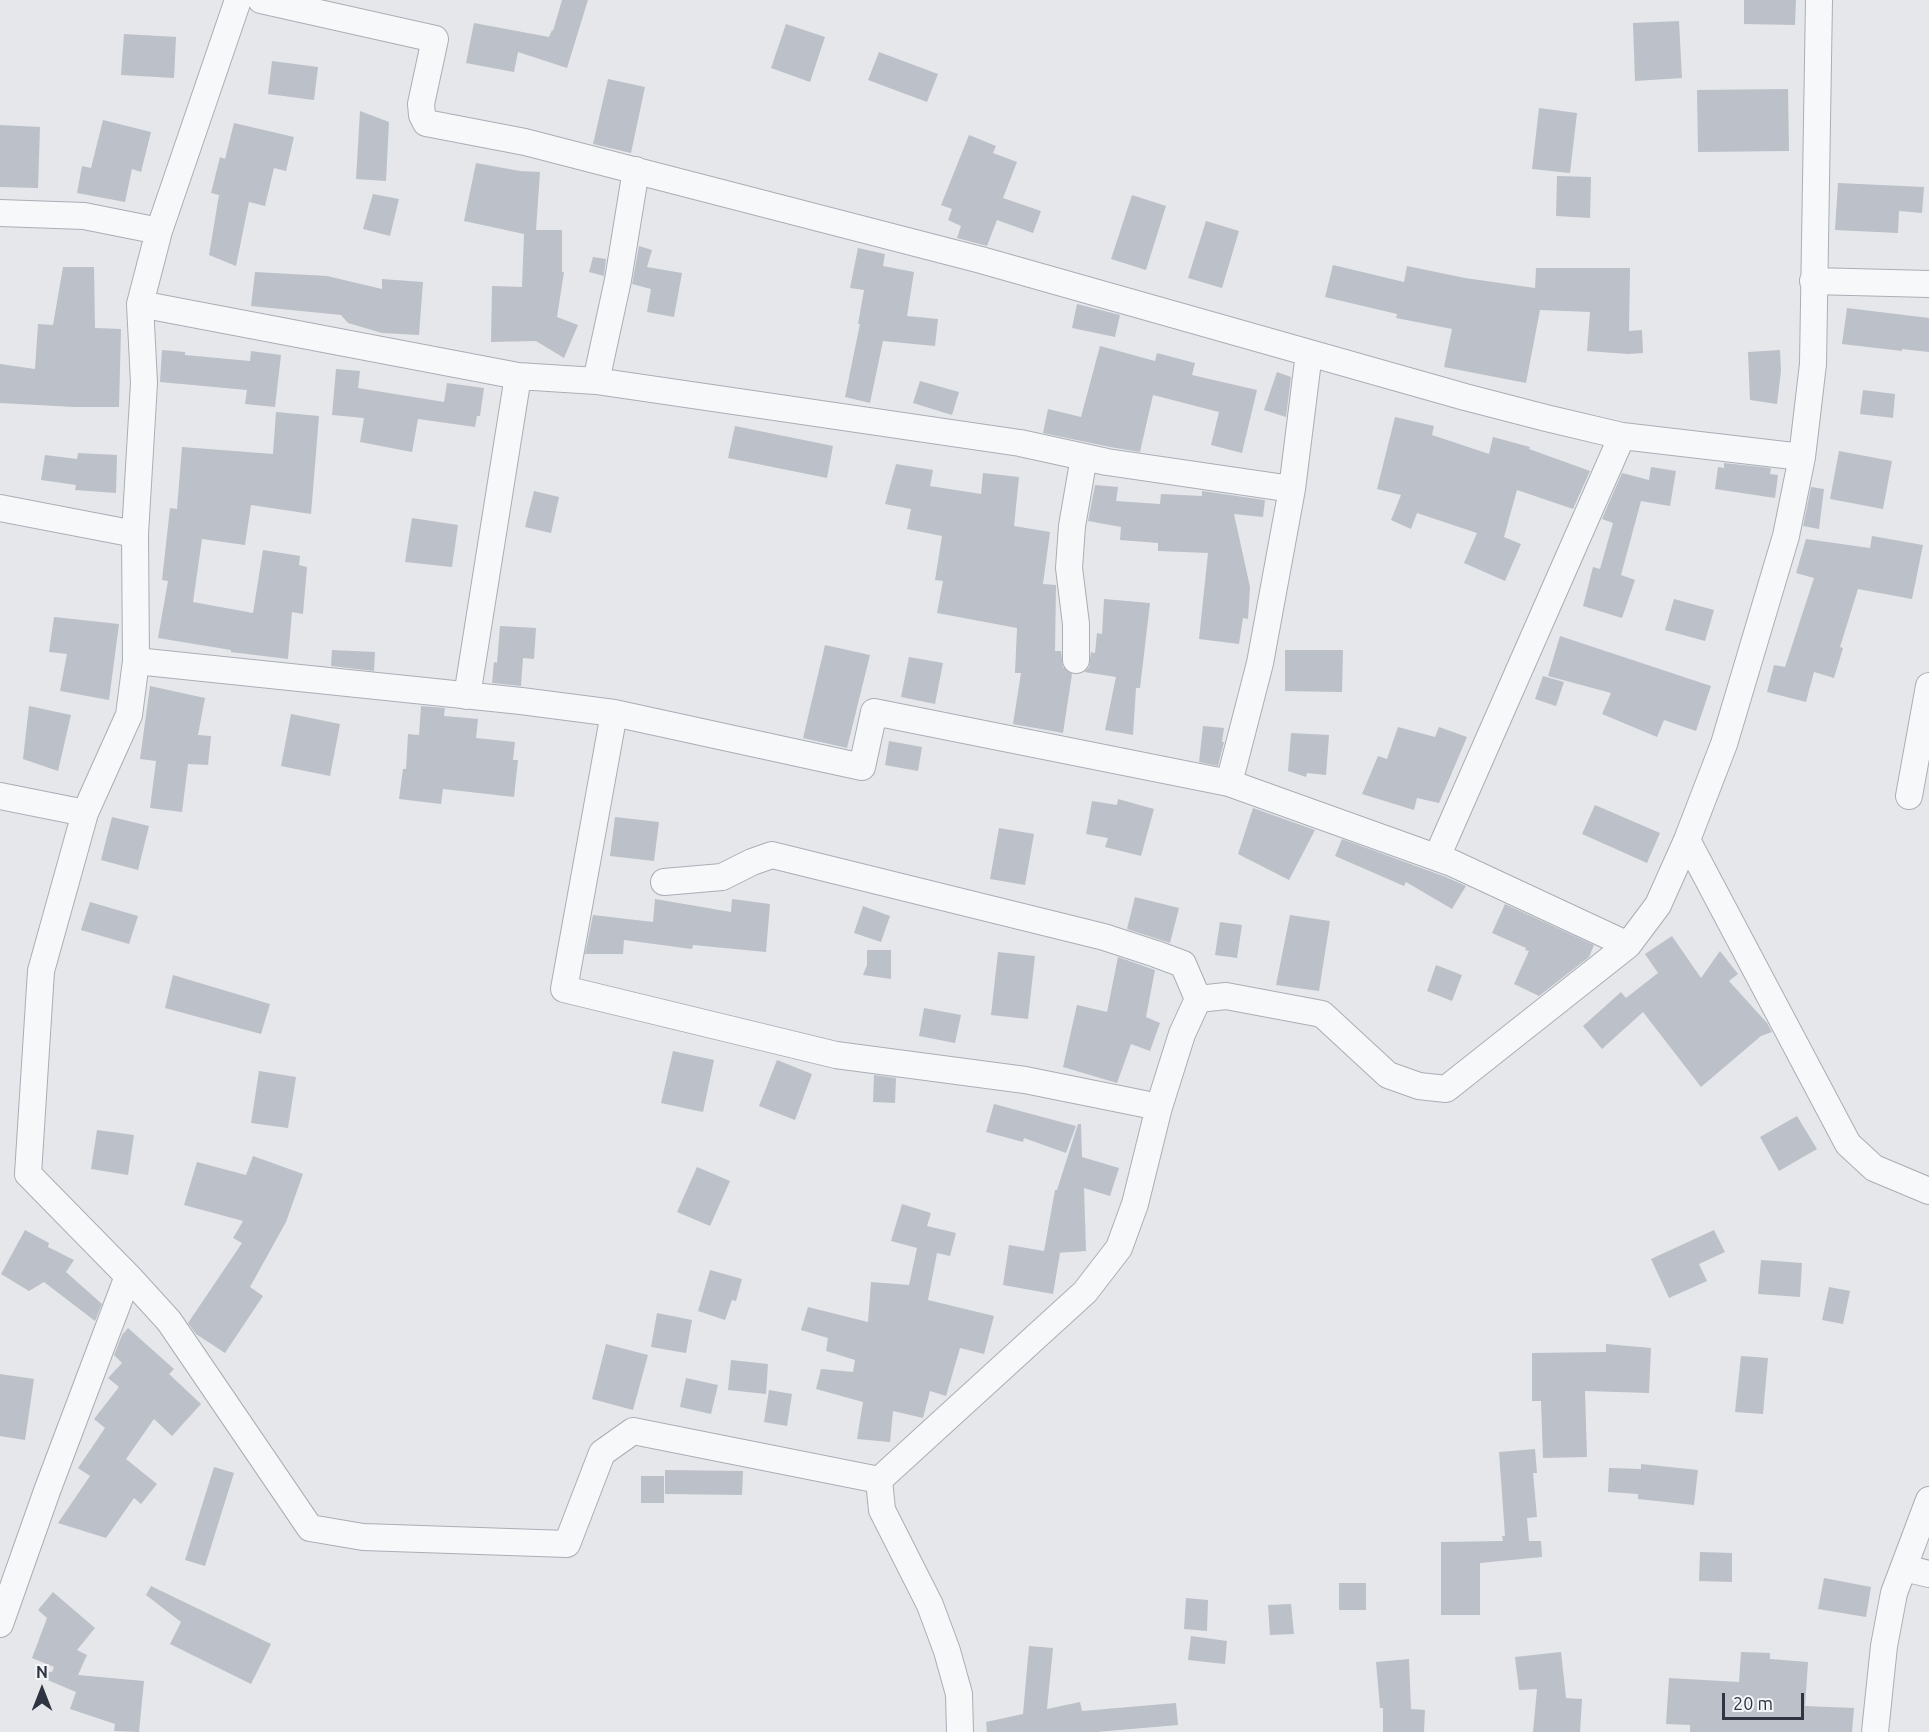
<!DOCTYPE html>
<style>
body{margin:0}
#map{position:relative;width:1929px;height:1732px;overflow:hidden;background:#e5e7eb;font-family:Ubuntu,sans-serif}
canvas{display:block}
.north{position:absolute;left:12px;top:1660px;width:60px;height:60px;-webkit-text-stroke:4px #f4f6f9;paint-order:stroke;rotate:0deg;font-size:16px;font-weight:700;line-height:24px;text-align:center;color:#2e3442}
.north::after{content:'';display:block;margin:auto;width:21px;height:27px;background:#2e3442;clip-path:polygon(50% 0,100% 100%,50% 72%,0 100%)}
.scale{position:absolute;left:1722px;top:1693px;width:82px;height:27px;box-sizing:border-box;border:3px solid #2e3442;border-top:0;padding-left:8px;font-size:18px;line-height:21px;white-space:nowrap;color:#2e3442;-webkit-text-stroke:4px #f4f6f9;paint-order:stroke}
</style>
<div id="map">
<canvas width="1929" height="1732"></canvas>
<div class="north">N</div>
<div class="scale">20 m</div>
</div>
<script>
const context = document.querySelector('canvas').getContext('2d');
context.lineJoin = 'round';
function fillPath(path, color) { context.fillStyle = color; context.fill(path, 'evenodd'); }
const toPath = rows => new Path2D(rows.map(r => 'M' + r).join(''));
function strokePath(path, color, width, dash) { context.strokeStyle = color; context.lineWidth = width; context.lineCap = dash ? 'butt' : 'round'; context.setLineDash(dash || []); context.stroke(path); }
const building = toPath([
 [562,0,588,0,567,68,518,52,514,72,466,63,474,23,549,37,552,30,553,31],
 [1744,0,1796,0,1795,25,1744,24],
 [1679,21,1682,78,1635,81,1633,23],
 [786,24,825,37,810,82,771,68],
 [124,34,176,37,174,78,121,75],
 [879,52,938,74,927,102,868,80],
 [272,61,318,67,314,100,268,94],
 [608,79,645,87,631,153,593,144],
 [1788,89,1789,151,1698,152,1697,90],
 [1539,108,1577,113,1570,173,1532,169],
 [360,111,389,122,386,181,356,179],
 [103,120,151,132,141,172,132,169,125,202,77,193,82,166,91,168],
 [234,123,294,137,286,171,274,168,265,206,249,202,236,266,209,255,219,195,211,193,220,157,225,159],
 [0,125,40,127,38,188,0,187],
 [969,135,996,146,993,153,1017,162,1003,198,1041,211,1033,233,997,220,987,246,957,238,961,226,948,220,952,209,941,205],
 [476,163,520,171,540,172,536,230,562,230,562,272,564,272,557,317,578,325,564,358,536,341,491,342,492,286,522,287,524,234,464,221],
 [1557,176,1591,177,1590,218,1556,216],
 [1838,183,1924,187,1922,213,1899,211,1898,233,1835,230],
 [373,194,399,199,390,236,363,229],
 [1132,195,1166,206,1146,270,1111,259],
 [1206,221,1239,231,1222,288,1188,278],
 [639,246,652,250,647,267,682,273,674,317,647,312,651,289,632,284],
 [858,248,885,254,883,266,914,272,907,316,938,319,935,346,883,341,870,403,845,397,860,324,858,324,864,290,850,288],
 [593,257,606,259,604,276,589,272],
 [1333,265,1404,282,1407,266,1465,278,1535,288,1536,268,1630,268,1629,331,1642,330,1643,353,1628,354,1587,351,1590,312,1540,310,1526,383,1444,367,1452,329,1396,318,1397,314,1325,297],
 [63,267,94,267,95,328,121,329,119,407,74,407,0,403,0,364,35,369,38,324,53,325],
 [255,272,327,276,382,289,382,279,423,282,419,335,382,333,348,323,341,315,251,306],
 [1077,304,1120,315,1115,337,1072,328],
 [1847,308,1929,318,1929,352,1902,349,1902,351,1842,344],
 [1100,346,1155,361,1157,353,1195,363,1192,375,1257,390,1242,453,1211,445,1219,412,1153,395,1140,452,1110,447,1043,433,1048,409,1081,417],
 [162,350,185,352,185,355,250,361,251,351,281,355,275,407,245,404,247,390,160,382],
 [1780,350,1781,371,1777,404,1750,400,1748,352],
 [336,369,360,371,358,388,444,402,447,383,484,388,480,416,477,416,475,427,418,419,412,452,360,442,364,418,332,415],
 [1277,372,1291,377,1286,417,1264,410],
 [920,381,959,392,952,415,913,403],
 [1863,390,1895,394,1893,418,1860,414],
 [276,412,319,416,311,514,251,505,245,545,202,539,193,602,253,613,263,550,300,556,299,565,307,567,303,614,292,612,288,659,231,652,231,650,158,638,168,581,162,580,170,508,177,509,182,447,273,454],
 [1395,417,1434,426,1432,435,1489,454,1493,437,1530,447,1529,449,1590,471,1573,509,1517,490,1504,537,1521,544,1505,581,1464,563,1477,533,1417,513,1411,529,1391,520,1401,495,1377,489],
 [735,426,833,446,827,478,728,458],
 [1839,451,1892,461,1883,509,1830,499],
 [78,453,117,455,116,493,75,490,76,485,41,480,45,455,77,459],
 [1724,463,1771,468,1770,474,1778,475,1775,498,1715,489,1718,467,1724,468],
 [896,464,933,470,930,486,981,494,983,473,1019,477,1014,526,1050,532,1043,584,1056,585,1055,651,1061,651,1063,667,1072,674,1063,733,1013,724,1021,673,1015,673,1017,628,937,613,943,581,935,580,942,536,907,529,911,509,885,504],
 [1651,467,1676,471,1670,506,1641,501,1621,575,1635,580,1622,618,1583,606,1593,567,1600,569,1613,523,1602,519,1622,473,1649,480],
 [1095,485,1118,487,1116,501,1160,504,1161,494,1202,496,1202,491,1265,500,1263,517,1234,514,1250,587,1248,619,1243,618,1239,644,1199,639,1208,553,1158,551,1158,543,1120,540,1121,527,1088,521],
 [1811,487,1824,489,1819,529,1803,526],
 [534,491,559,497,551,533,525,527],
 [412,518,458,525,452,567,405,562],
 [1872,536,1923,545,1912,599,1858,589,1840,647,1843,648,1834,678,1814,672,1806,702,1767,692,1774,665,1785,667,1814,578,1796,573,1806,539,1870,548],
 [1104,599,1150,603,1140,688,1136,688,1133,735,1105,730,1116,677,1084,672,1089,667,1091,652,1095,653,1097,633,1102,634],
 [1674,599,1714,610,1705,641,1665,630],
 [54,617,119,624,109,700,60,691,67,654,49,652],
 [500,626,536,628,534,659,523,658,521,686,492,683,494,662,497,663],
 [1560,636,1711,686,1696,731,1664,720,1657,737,1602,714,1611,693,1548,676],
 [825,645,870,655,847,748,803,738],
 [332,650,375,652,374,671,331,666],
 [1285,650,1343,650,1342,692,1285,691],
 [909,657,943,663,935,704,901,697],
 [1543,676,1564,682,1556,706,1535,699],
 [150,686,205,698,198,735,211,736,208,765,188,764,182,812,150,808,156,761,140,759],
 [29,706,71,715,58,771,23,759],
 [421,706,445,708,444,716,478,719,476,738,515,742,513,760,518,760,514,797,443,789,441,804,399,799,403,769,406,769,408,734,419,735],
 [291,714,340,724,330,776,281,766],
 [1203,726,1224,728,1222,742,1224,742,1218,766,1199,762],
 [1398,727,1435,737,1439,727,1467,737,1439,803,1417,798,1414,810,1362,794,1378,756,1387,759],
 [1291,733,1329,735,1326,775,1307,773,1306,777,1288,771],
 [889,741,922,747,918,771,885,765],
 [1118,799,1154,809,1141,856,1105,847,1108,838,1086,834,1092,801,1117,805],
 [1595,805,1660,833,1647,863,1582,834],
 [1253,808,1315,830,1289,880,1238,854],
 [112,817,149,826,138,870,101,860],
 [615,817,659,822,654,861,610,856],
 [999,828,1034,834,1025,885,990,879],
 [1342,839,1446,877,1466,886,1452,909,1406,882,1404,886,1335,856],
 [1135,897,1179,908,1170,943,1127,929],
 [655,899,731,912,732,899,770,904,766,952,693,945,692,949,624,940,623,954,585,954,593,915,653,922],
 [90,902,138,916,129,944,81,930],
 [1505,904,1594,945,1589,957,1539,996,1514,984,1529,951,1525,950,1526,948,1492,933],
 [863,906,890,916,881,942,854,933],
 [1290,915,1330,921,1319,991,1276,985],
 [1220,922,1242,925,1237,958,1215,955],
 [1672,936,1701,978,1720,951,1738,974,1729,981,1767,1023,1772,1032,1761,1036,1701,1087,1643,1012,1602,1049,1583,1026,1621,992,1626,998,1658,973,1645,954],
 [867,950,891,950,891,979,863,975,867,965],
 [998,952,1035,956,1028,1019,991,1015],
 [1118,957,1155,970,1146,1017,1160,1023,1150,1051,1131,1044,1117,1083,1063,1067,1077,1005,1107,1012],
 [1436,965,1462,975,1452,1001,1427,991],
 [173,975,270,1004,261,1034,165,1008],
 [924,1008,961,1015,955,1043,919,1036],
 [673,1051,714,1060,703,1112,661,1103],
 [777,1060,812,1074,795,1120,759,1106],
 [259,1071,296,1077,288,1128,251,1123],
 [874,1075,896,1078,895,1103,873,1102],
 [994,1104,1076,1126,1066,1153,1024,1138,1023,1142,986,1132],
 [1797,1116,1817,1149,1779,1171,1760,1137],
 [1078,1124,1081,1124,1082,1157,1119,1168,1110,1196,1084,1188,1086,1251,1056,1253,1060,1253,1053,1294,1003,1285,1009,1245,1044,1251,1055,1190,1057,1190],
 [97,1130,134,1135,128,1175,91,1169],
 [253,1156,303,1174,286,1222,250,1287,263,1296,225,1353,196,1334,188,1323,242,1243,233,1238,243,1221,184,1205,197,1162,246,1175],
 [697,1167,730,1181,710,1226,677,1212],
 [902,1204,931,1213,927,1226,956,1233,950,1256,937,1253,928,1300,994,1316,984,1354,960,1348,946,1396,930,1391,923,1418,893,1411,890,1442,857,1439,863,1402,816,1389,821,1369,853,1372,855,1360,826,1351,828,1338,801,1330,808,1307,868,1322,871,1282,909,1285,917,1248,891,1241],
 [25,1230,49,1243,48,1247,74,1260,66,1272,102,1304,95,1321,44,1282,29,1291,1,1274],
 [1714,1230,1725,1252,1699,1264,1707,1281,1669,1298,1651,1259],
 [1761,1260,1802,1263,1800,1297,1758,1294],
 [710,1270,742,1279,736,1301,732,1300,725,1320,698,1311],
 [1829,1287,1850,1291,1843,1324,1822,1320],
 [657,1313,692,1320,686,1353,651,1347],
 [128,1328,174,1369,169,1374,201,1404,172,1436,154,1419,126,1459,157,1484,141,1504,134,1498,106,1538,58,1523,90,1476,78,1468,105,1428,94,1419,119,1387,108,1378,122,1363,114,1355,122,1335],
 [606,1344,648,1355,633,1410,592,1399],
 [1606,1344,1651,1348,1649,1393,1585,1391,1587,1457,1543,1458,1541,1401,1532,1401,1532,1353,1606,1352],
 [1741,1356,1768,1358,1763,1414,1735,1412],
 [731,1360,768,1364,766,1394,728,1390],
 [0,1374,34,1379,25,1440,0,1436],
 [686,1378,718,1385,711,1414,680,1407],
 [769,1390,792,1394,787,1426,764,1422],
 [1535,1449,1537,1473,1533,1473,1537,1517,1527,1518,1529,1541,1541,1541,1542,1557,1480,1563,1480,1615,1441,1615,1441,1542,1503,1541,1502,1536,1505,1536,1499,1452],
 [1641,1464,1698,1470,1694,1505,1638,1499,1638,1494,1608,1492,1609,1468,1641,1469],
 [214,1467,234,1473,205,1566,185,1560],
 [665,1470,743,1471,742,1495,665,1494],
 [641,1476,664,1476,664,1503,641,1503],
 [1700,1552,1732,1553,1732,1582,1699,1581],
 [1824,1578,1871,1587,1866,1617,1818,1609],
 [1339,1583,1366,1583,1366,1610,1339,1610],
 [151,1586,271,1644,251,1684,170,1644,181,1622,146,1595],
 [53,1592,95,1628,77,1650,87,1655,78,1675,144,1681,139,1732,114,1731,115,1724,70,1709,76,1692,36,1675,37,1671,52,1672,54,1667,32,1658,47,1618,38,1610],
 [1186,1598,1208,1600,1207,1631,1184,1629],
 [1291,1604,1294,1634,1270,1635,1268,1605],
 [1191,1636,1227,1641,1225,1664,1188,1660],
 [1029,1646,1053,1648,1047,1709,1080,1702,1082,1711,1176,1703,1178,1725,1096,1732,987,1732,986,1722,1023,1714],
 [1561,1652,1566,1698,1582,1699,1580,1732,1533,1732,1537,1689,1519,1690,1515,1657],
 [1741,1652,1770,1653,1770,1659,1808,1662,1805,1706,1854,1708,1852,1732,1690,1732,1690,1725,1666,1724,1669,1678,1739,1682],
 [1409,1659,1411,1709,1425,1710,1424,1732,1383,1732,1383,1708,1380,1708,1376,1662]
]);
const minor = toPath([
 [261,0,435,39,421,104,422,115,426,123,525,142,981,260,1465,397,1546,418,1622,436,1802,457],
 [0,213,84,216,159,231],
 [1813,281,1929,284],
 [140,304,518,376,596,381,618,280,636,170],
 [596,381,1020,443,1107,462,1292,489],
 [0,508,135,534],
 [1076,660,1076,624,1069,568,1072,526,1084,457],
 [136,661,521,701,614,713,862,767,874,712,1229,783,1452,863,1628,945],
 [467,696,518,376],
 [614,713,564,989,836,1055,1025,1080,1159,1107],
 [1229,783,1260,663,1292,489,1309,353],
 [0,796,85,813],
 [1909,796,1929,686],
 [1687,840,1848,1144,1874,1168,1929,1191],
 [1437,857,1622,436],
 [664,882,722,877,752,862,772,855,1104,937,1156,954,1183,964,1198,999],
 [128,1276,169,1321,310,1528,363,1537,567,1544,602,1453,633,1431,879,1480],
 [1904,1568,1929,1574],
 [0,1624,47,1491,128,1276,28,1174,41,971,85,813,129,715,136,661,135,534,144,383,140,304,159,231,238,0],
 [960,1732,959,1694,947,1651,930,1605,882,1510,879,1480,1085,1292,1119,1248,1135,1204,1159,1107,1182,1034,1198,999,1226,996,1322,1014,1388,1075,1419,1086,1446,1089,1628,945,1658,905,1687,840,1724,744,1786,536,1802,457,1813,364,1819,0],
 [1875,1732,1884,1646,1894,1593,1929,1500]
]);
fillPath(building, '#bcc0c8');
strokePath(minor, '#aaaeb5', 28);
strokePath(minor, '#f7f8fa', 26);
</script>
